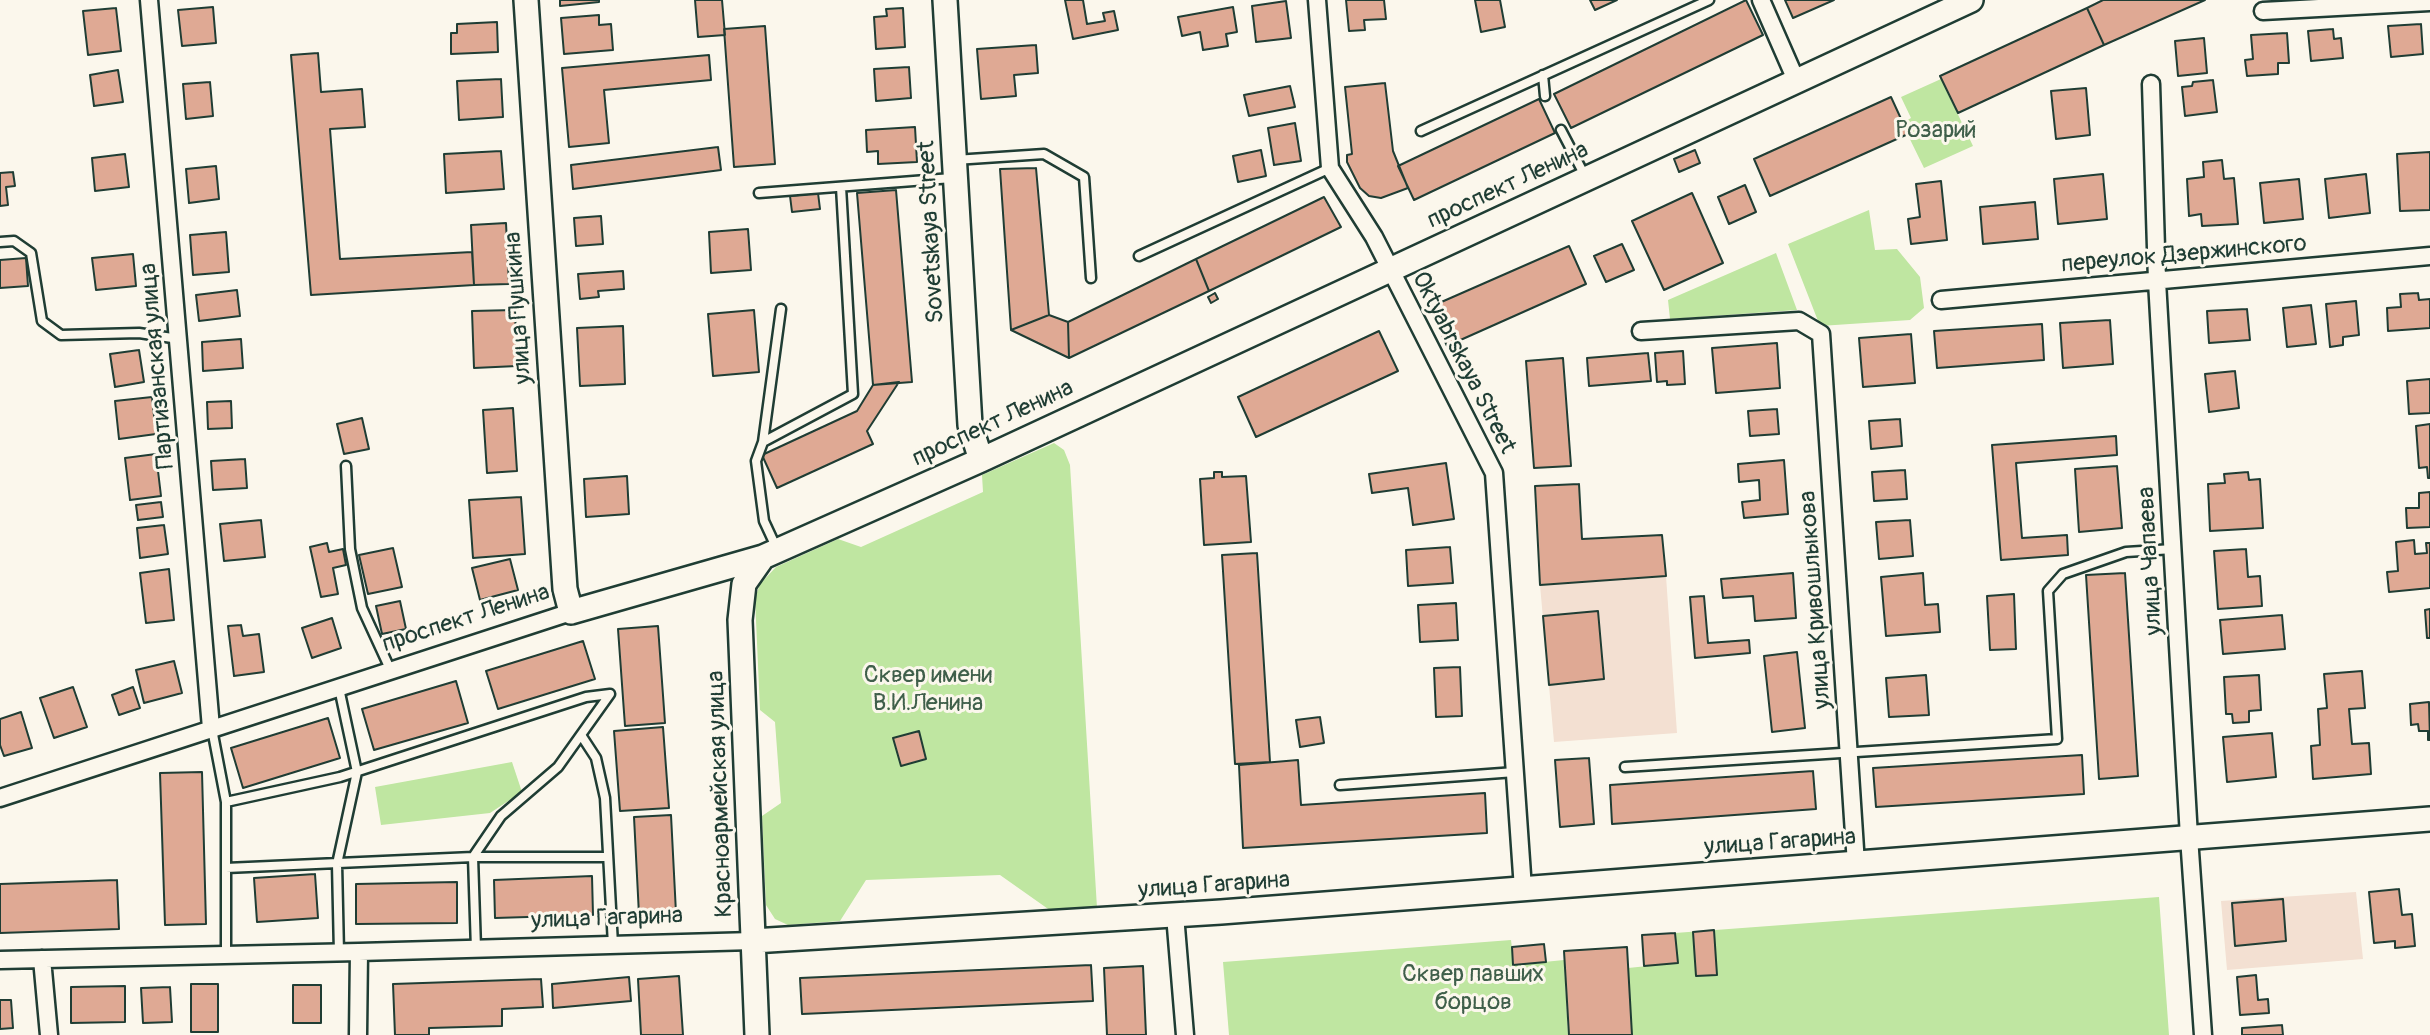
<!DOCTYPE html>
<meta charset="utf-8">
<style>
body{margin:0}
canvas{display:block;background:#fbf7ec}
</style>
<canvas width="2430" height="1035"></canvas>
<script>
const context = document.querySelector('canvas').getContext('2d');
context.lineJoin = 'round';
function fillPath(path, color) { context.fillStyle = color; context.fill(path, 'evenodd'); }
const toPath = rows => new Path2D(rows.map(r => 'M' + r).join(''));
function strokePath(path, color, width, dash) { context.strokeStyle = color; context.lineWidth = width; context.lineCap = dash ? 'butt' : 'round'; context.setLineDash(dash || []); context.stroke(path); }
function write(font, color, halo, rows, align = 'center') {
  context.font = font + ' Pangolin,sans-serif'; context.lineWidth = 6; context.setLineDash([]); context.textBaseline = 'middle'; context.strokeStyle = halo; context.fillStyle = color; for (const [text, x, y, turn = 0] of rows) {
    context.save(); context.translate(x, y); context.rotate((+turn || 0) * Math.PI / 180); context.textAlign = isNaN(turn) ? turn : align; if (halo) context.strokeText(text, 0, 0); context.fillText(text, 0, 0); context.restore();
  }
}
const built = toPath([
 [1666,576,1677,733,1554,742,1540,585],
 [2356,892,2363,959,2227,970,2221,901]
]);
const green = toPath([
 [1941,79,1973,146,1924,168,1902,123,1911,118,1901,97],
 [1869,210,1875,250,1897,249,1920,277,1924,308,1910,320,1820,326,1788,244],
 [1776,253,1797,310,1670,319,1668,300],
 [1054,443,1064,450,1070,465,1097,908,1051,911,1000,875,866,880,840,921,788,925,775,919,766,905,762,816,781,803,775,722,760,710,755,598,760,584,776,567,838,539,861,547,983,492,982,475],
 [512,762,522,792,490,813,381,825,375,787],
 [2159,897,2169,1035,1632,1035,1628,968,1677,963,1675,933],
 [1511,940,1514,965,1564,960,1568,1035,1229,1035,1223,962]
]);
const building = toPath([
 [560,0,599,0,599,2,560,6,560,0],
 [695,0,722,0,725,35,698,37,695,0],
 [1065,0,1083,0,1087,24,1105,21,1103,13,1114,11,1118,30,1073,39,1065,0],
 [1346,0,1384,0,1386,19,1364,20,1365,30,1349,31,1346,0],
 [1475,0,1500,0,1505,27,1481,32,1475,0],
 [1590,0,1617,0,1595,10,1590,0],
 [1746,0,1763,35,1571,128,1554,94,1746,0],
 [1785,0,1834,0,1793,18,1785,0],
 [2103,0,2205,0,2104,45,2087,8,2103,0],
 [1286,1,1291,38,1256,42,1252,6,1286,1],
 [213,7,216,43,182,46,178,10,213,7],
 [1233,7,1237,32,1226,34,1228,46,1203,50,1200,32,1182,36,1178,17,1233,7],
 [116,8,121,51,88,55,83,11,116,8],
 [903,8,905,47,876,49,874,17,887,16,886,9,903,8],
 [2087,8,2104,45,1958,113,1940,76,2087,8],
 [599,15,599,25,611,24,613,50,564,54,561,18,599,15],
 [497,22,498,52,451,54,451,33,457,33,457,24,497,22],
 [2421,24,2423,54,2391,57,2388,26,2421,24],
 [765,26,775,164,734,167,724,29,765,26],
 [2333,29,2334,39,2341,38,2343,58,2311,61,2308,31,2333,29],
 [2287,33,2289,63,2278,63,2278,74,2247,76,2245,60,2253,59,2251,35,2287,33],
 [2204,38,2207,73,2178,76,2175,41,2204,38],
 [1036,45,1038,73,1014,75,1016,96,981,99,977,49,1036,45],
 [318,53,321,92,362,89,365,127,330,129,340,259,472,252,474,285,311,295,291,55,318,53],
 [709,55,711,80,604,90,609,143,569,147,562,68,709,55],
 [909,67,911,98,876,101,874,69,909,67],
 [118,70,123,102,94,106,90,75,118,70],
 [501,79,503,117,459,120,457,81,501,79],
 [2213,80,2217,112,2185,116,2182,87,2192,86,2193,82,2213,80],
 [210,82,213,116,186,119,183,84,210,82],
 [1385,83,1393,151,1408,188,1381,198,1369,196,1360,188,1347,162,1347,155,1352,154,1345,87,1385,83],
 [1290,86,1295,107,1249,116,1244,95,1290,86],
 [2086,88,2090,135,2056,139,2051,91,2086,88],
 [1891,97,1908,134,1770,196,1754,159,1891,97],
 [1539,99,1555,133,1414,200,1398,166,1539,99],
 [1295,123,1301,161,1274,165,1268,128,1295,123],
 [915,127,917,162,878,164,878,151,867,152,866,130,915,127],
 [718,147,721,170,573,189,571,165,718,147],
 [1261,150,1266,176,1238,182,1233,156,1261,150],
 [1695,150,1700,163,1679,172,1674,159,1695,150],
 [501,151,504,189,446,193,444,154,501,151],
 [2430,152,2430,210,2400,211,2397,154,2430,152],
 [125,154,129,187,95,191,92,158,125,154],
 [2222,160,2224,179,2234,178,2238,224,2202,226,2201,214,2189,216,2187,179,2204,177,2203,162,2222,160],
 [216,166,219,199,189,203,186,169,216,166],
 [1036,168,1049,315,1011,330,1000,169,1036,168],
 [13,172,15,186,6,187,8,205,0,206,0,173,13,172],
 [2103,174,2107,219,2058,224,2054,179,2103,174],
 [2366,174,2370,213,2329,218,2325,179,2366,174],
 [2299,179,2303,219,2264,223,2260,183,2299,179],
 [1941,181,1947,240,1911,244,1908,219,1920,217,1916,184,1941,181],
 [1745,185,1756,212,1729,224,1718,197,1745,185],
 [896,190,912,382,873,385,857,193,896,190],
 [818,193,820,209,792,212,790,196,818,193],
 [1692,193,1723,263,1664,290,1632,221,1692,193],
 [1324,197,1341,227,1209,291,1196,259,1324,197],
 [2035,202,2038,239,1983,244,1980,207,2035,202],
 [601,216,603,244,576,246,574,218,601,216],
 [506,223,509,284,474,285,471,225,506,223],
 [748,229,751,270,711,273,709,232,748,229],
 [226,232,229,272,193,275,190,235,226,232],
 [1622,244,1634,270,1606,282,1594,256,1622,244],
 [1569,246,1586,284,1447,346,1430,307,1569,246],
 [133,254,136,286,96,290,92,258,133,254],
 [26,258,28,286,0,288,0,260,26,258],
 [1196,259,1209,291,1069,358,1068,322,1196,259],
 [623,271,624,289,598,291,599,297,580,299,578,274,623,271],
 [237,290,240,316,199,321,196,295,237,290],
 [1215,293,1218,299,1211,303,1208,297,1215,293],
 [2418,293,2419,300,2430,299,2430,328,2388,331,2387,308,2401,307,2400,294,2418,293],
 [2356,301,2359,335,2343,337,2343,345,2330,347,2326,304,2356,301],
 [2311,305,2316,344,2287,347,2283,308,2311,305],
 [2247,309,2250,340,2209,343,2207,311,2247,309],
 [515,310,517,366,474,368,472,311,515,310],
 [754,310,759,372,713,376,708,314,754,310],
 [1049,315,1068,322,1069,358,1011,330,1049,315],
 [2110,320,2113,364,2063,368,2060,323,2110,320],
 [2042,324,2044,360,1937,368,1934,331,2042,324],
 [623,326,625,384,580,386,577,328,623,326],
 [1379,331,1398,371,1256,437,1238,397,1379,331],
 [1911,334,1915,383,1863,387,1859,338,1911,334],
 [241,339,243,368,203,371,202,342,241,339],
 [1777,343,1780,388,1716,393,1712,348,1777,343],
 [139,350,144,382,115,387,110,354,139,350],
 [1683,351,1685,384,1667,385,1667,381,1657,382,1655,353,1683,351],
 [1648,353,1651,381,1589,386,1587,358,1648,353],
 [1563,358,1571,466,1534,468,1526,361,1563,358],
 [2235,371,2239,408,2209,412,2205,374,2235,371],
 [2430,379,2430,413,2409,414,2407,381,2430,379],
 [899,382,867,431,873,444,777,488,762,455,857,411,873,385,899,382],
 [152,397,156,434,119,439,115,401,152,397],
 [231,401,232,428,208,429,207,402,231,401],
 [513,408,517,471,487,473,483,410,513,408],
 [1777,409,1779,434,1750,436,1748,411,1777,409],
 [362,418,369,449,344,454,337,424,362,418],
 [1900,419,1902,446,1871,449,1869,421,1900,419],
 [2430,424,2430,478,2428,478,2427,467,2419,468,2416,426,2430,424],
 [2116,436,2117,455,2016,463,2022,538,2067,535,2068,555,2001,560,1992,445,2116,436],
 [156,454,161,496,130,500,125,458,156,454],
 [245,459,247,488,213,490,211,461,245,459],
 [1784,460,1788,514,1744,518,1742,502,1760,500,1759,480,1739,482,1738,464,1784,460],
 [1446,463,1454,519,1413,525,1408,488,1372,493,1369,474,1446,463],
 [2117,466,2122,528,2079,532,2075,469,2117,466],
 [1905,470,1907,499,1874,501,1872,472,1905,470],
 [1214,472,1222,472,1222,477,1246,476,1251,542,1204,545,1200,479,1214,478,1214,472],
 [2248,472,2249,480,2260,479,2263,528,2210,531,2208,484,2225,483,2224,474,2248,472],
 [627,476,629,514,586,517,584,479,627,476],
 [1579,484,1582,539,1662,535,1666,576,1540,585,1535,486,1579,484],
 [2430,492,2430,527,2407,528,2406,508,2419,508,2419,493,2430,492],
 [521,497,525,554,473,558,469,500,521,497],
 [161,502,163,517,138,520,136,505,161,502],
 [261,520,265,557,224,561,220,524,261,520],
 [1910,520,1913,556,1879,559,1876,522,1910,520],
 [164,525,168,554,140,558,137,528,164,525],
 [2414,540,2415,554,2427,553,2426,543,2430,543,2430,588,2389,592,2387,572,2398,571,2396,542,2414,540],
 [327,543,329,552,343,549,346,565,333,568,338,594,321,597,310,547,327,543],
 [1450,547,1453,583,1408,586,1406,550,1450,547],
 [393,548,402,587,368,594,359,555,393,548],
 [2246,549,2248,577,2260,576,2262,606,2218,609,2214,551,2246,549],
 [1257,553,1270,762,1235,764,1222,555,1257,553],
 [510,559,518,590,480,600,472,568,510,559],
 [169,569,174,620,146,623,140,573,169,569],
 [1793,573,1796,618,1755,621,1753,596,1723,598,1721,579,1793,573],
 [1923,573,1925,605,1938,604,1940,632,1886,636,1881,577,1923,573],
 [2125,573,2138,776,2099,779,2086,575,2125,573],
 [2014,594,2016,649,1990,650,1987,596,2014,594],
 [1704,596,1708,643,1749,640,1750,653,1695,658,1690,597,1704,596],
 [400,601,406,629,382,634,376,606,400,601],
 [1456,603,1458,640,1420,642,1418,605,1456,603],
 [2430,609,2430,638,2427,638,2425,610,2430,609],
 [1598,611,1604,679,1549,685,1543,616,1598,611],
 [2282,615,2285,649,2223,654,2220,620,2282,615],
 [332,618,341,648,312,658,302,628,332,618],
 [241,625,243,636,259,634,264,672,234,676,228,626,241,625],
 [658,626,665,723,625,726,618,629,658,626],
 [583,641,595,679,498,709,486,671,583,641],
 [1797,652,1805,728,1772,732,1764,656,1797,652],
 [174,661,182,693,144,703,136,670,174,661],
 [1460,667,1462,716,1436,717,1434,668,1460,667],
 [2362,671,2365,708,2349,709,2352,744,2369,743,2371,774,2313,779,2311,746,2320,745,2318,709,2327,708,2324,674,2362,671],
 [1926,675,1929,715,1889,717,1886,678,1926,675],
 [2259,675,2261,710,2249,711,2249,722,2233,723,2232,714,2226,714,2224,677,2259,675],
 [456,681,468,723,374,750,362,709,456,681],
 [73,687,87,727,54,738,40,698,73,687],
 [133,687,140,708,119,715,112,695,133,687],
 [2429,702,2430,740,2428,740,2428,731,2419,731,2418,724,2411,725,2410,704,2429,702],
 [21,712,32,748,4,756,0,745,0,719,21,712],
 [1320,717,1324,743,1300,747,1296,720,1320,717],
 [328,718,340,758,243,788,231,748,328,718],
 [663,727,669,808,620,811,614,731,663,727],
 [919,731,926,759,901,766,893,738,919,731],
 [2272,733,2276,777,2227,782,2223,737,2272,733],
 [2082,755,2084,794,1876,807,1873,768,2082,755],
 [1589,758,1594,824,1560,827,1555,760,1589,758],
 [1298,760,1301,805,1485,793,1487,833,1243,848,1239,765,1298,760],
 [1813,771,1816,809,1612,824,1610,785,1813,771],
 [202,772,206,924,165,925,160,773,202,772],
 [671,815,676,913,639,915,634,817,671,815],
 [315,874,318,918,257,922,254,878,315,874],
 [592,876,593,915,495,918,494,880,592,876],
 [117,880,119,929,0,933,0,884,117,880],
 [457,882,457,923,356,924,356,884,457,882],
 [2399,889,2402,915,2412,914,2415,946,2395,948,2395,941,2374,943,2369,892,2399,889],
 [2283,899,2286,941,2235,946,2232,903,2283,899],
 [1714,930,1717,975,1696,976,1693,932,1714,930],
 [1675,933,1678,963,1644,966,1642,935,1675,933],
 [1544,944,1546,962,1513,965,1512,947,1544,944],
 [1627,947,1632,1035,1569,1035,1564,951,1627,947],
 [1091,965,1093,1001,802,1014,800,978,1091,965],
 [1143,966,1146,1035,1107,1035,1104,968,1143,966],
 [2256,975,2258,1000,2268,999,2269,1013,2240,1015,2237,977,2256,975],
 [679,976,683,1035,641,1035,638,979,679,976],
 [629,977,631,1001,553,1008,552,984,629,977],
 [541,979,543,1007,502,1009,502,1026,429,1028,429,1035,395,1035,393,984,541,979],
 [191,984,218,984,218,1032,191,1032,191,984],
 [293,985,321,985,321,1023,293,1023,293,985],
 [125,986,125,1022,71,1023,71,987,125,986],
 [170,987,172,1022,143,1023,141,988,170,987],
 [0,1000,11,1000,13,1028,0,1029,0,1000],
 [2282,1025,2283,1035,2242,1035,2242,1028,2282,1025]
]);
const lane = toPath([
 [1543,75,1545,96],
 [1561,130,1585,176],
 [1421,131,1709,0],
 [955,160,1044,154,1084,177,1091,278],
 [759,193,952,178],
 [0,242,14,241,31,253,42,321,61,335,139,333,179,339],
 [1139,256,1330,168],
 [763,442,781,309],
 [346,466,350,549,362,608,391,671],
 [777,549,764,521,756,461,763,442,853,394,841,187],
 [339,688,357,772,337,864,339,953],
 [212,729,226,802],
 [581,735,596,758,605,798,613,945],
 [1625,767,2057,739,2048,591,2063,574,2126,552,2173,549],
 [1340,785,1515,772],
 [226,868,473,857,608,857],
 [226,955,226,802,340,777,586,697,610,694,558,767,501,816,473,857,476,949]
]);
const street = toPath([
 [149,0,211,728],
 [1317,0,1330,168,1374,237,1494,473,1523,889],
 [1761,0,1796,80],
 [2263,11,2430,2],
 [2151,84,2157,281,2189,837,2203,1035],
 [1941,300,2430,256],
 [1641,331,1799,321,1821,334,1856,864],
 [0,798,571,612],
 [1175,915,1185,1035],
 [42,959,49,1035],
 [0,960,359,952,753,941],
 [358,1035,359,952]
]);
const secondary = toPath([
 [526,0,565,589,571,612,763,557,981,460,1971,0],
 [945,0,970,425,981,460],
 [753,941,1221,912,2430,819],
 [757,1035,740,620,744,584,763,557]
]);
const parkNames = [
 ["Розарий",1936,131],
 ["Сквер имени",928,676],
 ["В.И.Ленина",928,704],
 ["Сквер павших",1473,975],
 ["борцов",1473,1003]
];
const streetNames = [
 ["проспект Ленина",1508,186,-25],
 ["Sovetskaya Street",932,232,-93],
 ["переулок Дзержинского",2184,255,-5],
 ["улица Пушкина",519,308,-94],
 ["Oktyabrskaya Street",1463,363,63],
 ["Партизанская улица",158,366,-95],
 ["проспект Ленина",993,424,-25],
 ["улица Чапаева",2151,561,-93],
 ["улица Кривошлыкова",1816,600,-94],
 ["проспект Ленина",466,619,-18],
 ["Красноармейская улица",721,794,-92],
 ["улица Гагарина",1780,843,-4],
 ["улица Гагарина",1214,886,-4],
 ["улица Гагарина",607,919,-2]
];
fillPath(built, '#f3e0d2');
fillPath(green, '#bfe6a1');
fillPath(building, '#dfa994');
strokePath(building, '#1f3d34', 2);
strokePath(lane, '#1f3d34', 13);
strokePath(street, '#1f3d34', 21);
strokePath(secondary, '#1f3d34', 28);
strokePath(lane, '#fbf7ec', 8);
strokePath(street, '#fbf7ec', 16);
strokePath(secondary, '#fbf7ec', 23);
write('24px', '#3f5f4a', '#fbf7ec', parkNames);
write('24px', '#1f3d34', '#fbf7ec', streetNames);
</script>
